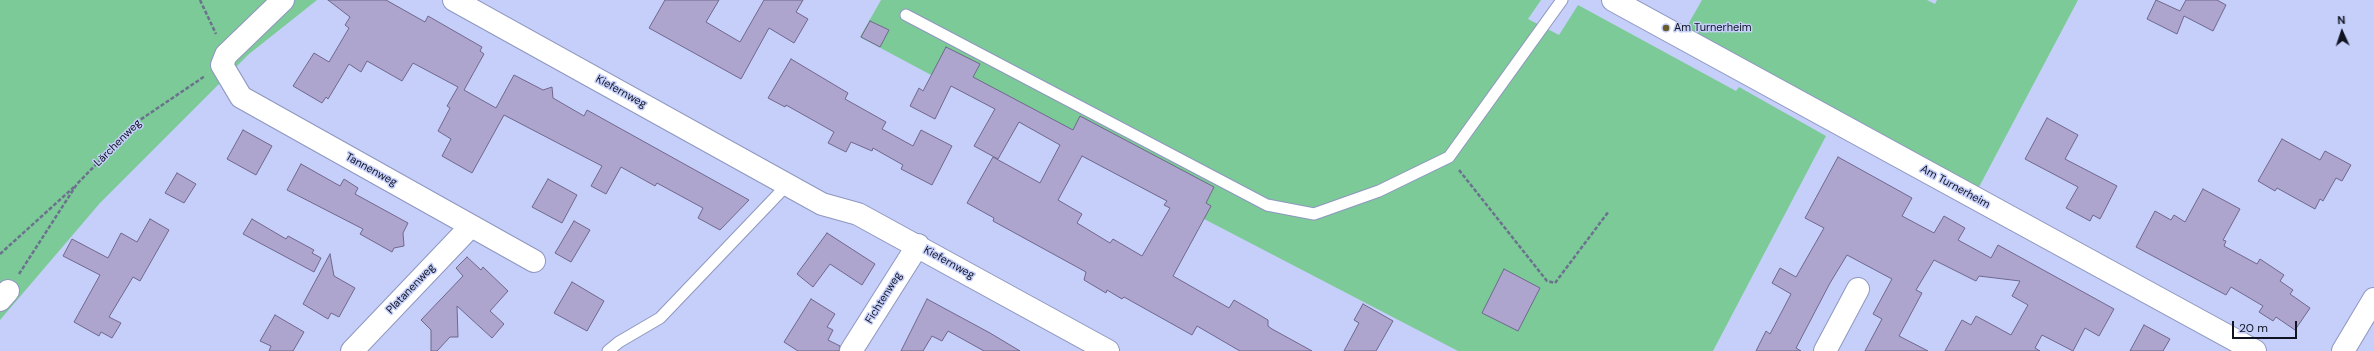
<!DOCTYPE html>
<meta charset="utf-8">
<style>
body{margin:0}
#map{position:relative;width:2374px;height:351px;overflow:hidden;background:#c5cffa;font-family:"DM Sans",sans-serif}
canvas{display:block}
.north{position:absolute;left:2322px;top:12px;width:40px;height:40px;-webkit-text-stroke:3px #c5cffa;paint-order:stroke;rotate:357deg;font-size:11px;font-weight:700;line-height:16px;text-align:center;color:#101321}
.north::after{content:'';display:block;margin:auto;width:14px;height:18px;background:#101321;clip-path:polygon(50% 0,100% 100%,50% 72%,0 100%)}
.scale{position:absolute;left:2232px;top:321px;width:65px;height:18px;box-sizing:border-box;border:2px solid #101321;border-top:0;padding-left:5px;font-size:12px;line-height:14px;white-space:nowrap;color:#101321;-webkit-text-stroke:3px #c5cffa;paint-order:stroke}
</style>
<div id="map">
<canvas width="2374" height="351"></canvas>
<div class="north">N</div>
<div class="scale">20 m</div>
</div>
<script>
const context = document.querySelector('canvas').getContext('2d');
context.lineJoin = 'round';
function fillPath(path, color) { context.fillStyle = color; context.fill(path, 'evenodd'); }
const toPath = rows => new Path2D(rows.map(r => 'M' + r).join(''));
function strokePath(path, color, width, dash) { context.strokeStyle = color; context.lineWidth = width; context.lineCap = dash ? 'butt' : 'round'; context.setLineDash(dash || []); context.stroke(path); }
function write(font, color, halo, rows, align = 'center') {
  context.font = font + ' "DM Sans",sans-serif'; context.lineWidth = 3; context.setLineDash([]); context.textBaseline = 'middle'; context.strokeStyle = halo; context.fillStyle = color; for (const [text, x, y, turn = 0] of rows) {
    context.save(); context.translate(x, y); context.rotate((+turn || 0) * Math.PI / 180); context.textAlign = isNaN(turn) ? turn : align; if (halo) context.strokeText(text, 0, 0); context.fillText(text, 0, 0); context.restore();
  }
}
const green = toPath([
 [0,0,317,0,249,54,100,203,0,320],
 [881,0,1541,0,1528,19,1559,35,1578,5,1736,91,1739,87,1826,136,1713,351,1458,351,1183,208,1180,214,1164,205,1167,201,860,37],
 [1702,0,1927,0,1935,4,1937,0,2078,0,1979,187,1686,28]
]);
const building = toPath([
 [328,0,386,0,425,22,428,16,482,47,480,51,484,54,464,90,496,108,514,75,543,90,552,87,553,98,584,116,587,110,749,200,720,230,698,218,703,208,657,183,655,186,621,167,606,194,591,186,602,166,504,115,472,173,442,156,451,139,438,131,450,108,447,106,458,87,413,63,402,81,367,61,361,72,349,64,328,99,326,97,322,103,293,86,314,53,329,62,349,28,345,25,350,17,328,0],
 [665,0,719,0,706,22,740,42,764,0,803,0,796,12,808,19,794,43,769,28,741,79,649,28,665,0],
 [2156,0,2180,11,2186,0,2217,0,2226,5,2213,31,2184,16,2177,34,2147,19,2156,0],
 [870,21,889,30,880,47,861,37,870,21],
 [946,47,980,64,973,77,1073,130,1080,116,1214,187,1206,203,1211,206,1173,276,1229,308,1234,300,1268,320,1268,326,1272,329,1312,351,1240,351,1197,326,1192,335,1124,297,1122,299,1107,290,1106,293,1084,280,1086,272,993,221,994,218,967,203,993,157,1040,183,1060,145,1019,122,998,159,974,146,995,109,951,86,935,119,910,106,919,88,923,91,946,47],
 [1082,156,1167,201,1164,205,1170,208,1142,256,1113,239,1110,243,1077,223,1082,214,1058,200,1082,156],
 [791,59,848,93,845,99,886,122,882,129,913,146,921,130,952,146,932,185,901,169,903,165,873,148,872,151,851,142,846,152,828,143,834,132,786,105,785,107,768,98,791,59],
 [2047,118,2078,135,2065,159,2117,186,2100,219,2093,215,2090,221,2066,208,2078,187,2025,159,2047,118],
 [243,130,272,146,256,175,227,159,243,130],
 [2282,139,2320,160,2325,151,2351,165,2342,181,2336,178,2323,201,2320,199,2315,209,2277,188,2275,191,2258,181,2282,139],
 [1838,157,1912,198,1902,216,1934,233,1944,216,1965,228,1958,240,1991,258,1998,245,2114,309,2099,336,2085,328,2073,351,2042,335,2035,348,2040,351,1945,351,1962,320,1971,325,1976,316,2011,335,2028,305,2012,296,2020,281,1979,276,1976,281,1934,260,1916,290,1922,293,1899,336,1928,351,1865,351,1882,319,1873,314,1892,279,1847,255,1830,283,1796,348,1801,351,1756,351,1766,331,1770,334,1791,294,1772,283,1780,268,1796,277,1824,228,1805,218,1838,157],
 [301,164,340,186,344,179,358,188,355,194,408,223,403,233,404,246,394,248,392,252,360,234,363,229,287,190,301,164],
 [177,173,196,184,184,203,165,193,177,173],
 [548,179,577,195,562,223,532,207,548,179],
 [2203,189,2240,209,2223,240,2226,241,2224,246,2257,264,2260,259,2284,275,2280,281,2293,290,2290,294,2310,308,2295,330,2276,317,2273,321,2259,312,2263,306,2231,287,2226,295,2136,247,2155,211,2171,220,2174,215,2185,222,2203,189],
 [150,219,169,230,140,281,133,277,109,317,121,323,112,338,101,332,99,336,74,322,100,275,63,256,72,239,108,258,121,233,137,242,150,219],
 [252,219,286,239,288,236,314,250,312,253,321,258,314,272,243,234,252,219],
 [574,221,590,230,571,262,555,253,574,221],
 [827,233,875,264,862,285,830,264,813,287,797,274,827,233],
 [330,254,334,276,355,288,339,317,331,313,328,319,303,304,330,254],
 [467,257,481,270,483,267,508,291,490,311,504,324,492,338,457,306,458,337,450,337,437,351,431,351,431,330,421,320,463,276,456,268,467,257],
 [1504,269,1540,288,1518,331,1482,313,1504,269],
 [572,282,604,301,587,331,554,313,572,282],
 [811,299,835,314,827,327,833,330,828,340,840,346,839,351,798,351,784,342,811,299],
 [927,299,990,333,1020,351,984,351,948,331,942,341,932,336,923,351,901,351,927,299],
 [1363,304,1393,321,1376,351,1344,351,1359,323,1354,320,1363,304],
 [275,315,304,332,293,351,269,351,271,346,260,341,275,315],
 [2144,325,2170,339,2163,351,2130,351,2144,325]
]);
const path = toPath([
 [200,0,216,34],
 [1459,170,1547,281,1555,283,1609,211],
 [0,254,74,187],
 [19,274,77,184,137,122,205,76]
]);
const lane = toPath([
 [906,15,1267,205,1314,214,1379,191,1449,157,1562,0],
 [608,351,619,342,660,318,787,185]
]);
const street = toPath([
 [283,0,226,55,222,65,241,97,534,261],
 [454,0,822,204,858,214,1108,351],
 [1613,0,2255,351],
 [0,300,8,291],
 [352,351,471,226],
 [851,351,918,245],
 [1825,351,1858,289],
 [2343,351,2374,299]
]);
const markers = [
 [1666,28,4,"#695c29"]
];
const poiNames = [
 ["Am Turnerheim",1674,28]
];
const streetNames = [
 ["Kiefernweg",621,92,29],
 ["Lärchenweg",118,143,-45],
 ["Tannenweg",371,170,29],
 ["Am Turnerheim",1955,187,29],
 ["Kiefernweg",949,263,29],
 ["Platanenweg",411,289,-46],
 ["Fichtenweg",884,298,-58]
];
fillPath(green, '#7cca97');
fillPath(building, '#ada5ce');
strokePath(building, '#6f678d', 1);
strokePath(lane, '#8e97bf', 13);
strokePath(street, '#8e97bf', 24);
strokePath(path, '#6b728e', 2.5, [4, 2]);
strokePath(lane, '#fff', 11);
strokePath(street, '#fff', 22);
for (const [x, y, r, color] of markers) { const dot = new Path2D(); dot.arc(x, y, r, 0, 2 * Math.PI); context.fillStyle = color; context.fill(dot); strokePath(dot, '#c5cffa', 1.5); }
write('11px', '#101321', '#c5cffa', poiNames, 'left');
write('11px', '#101321', '#c5cffa', streetNames);
</script>
